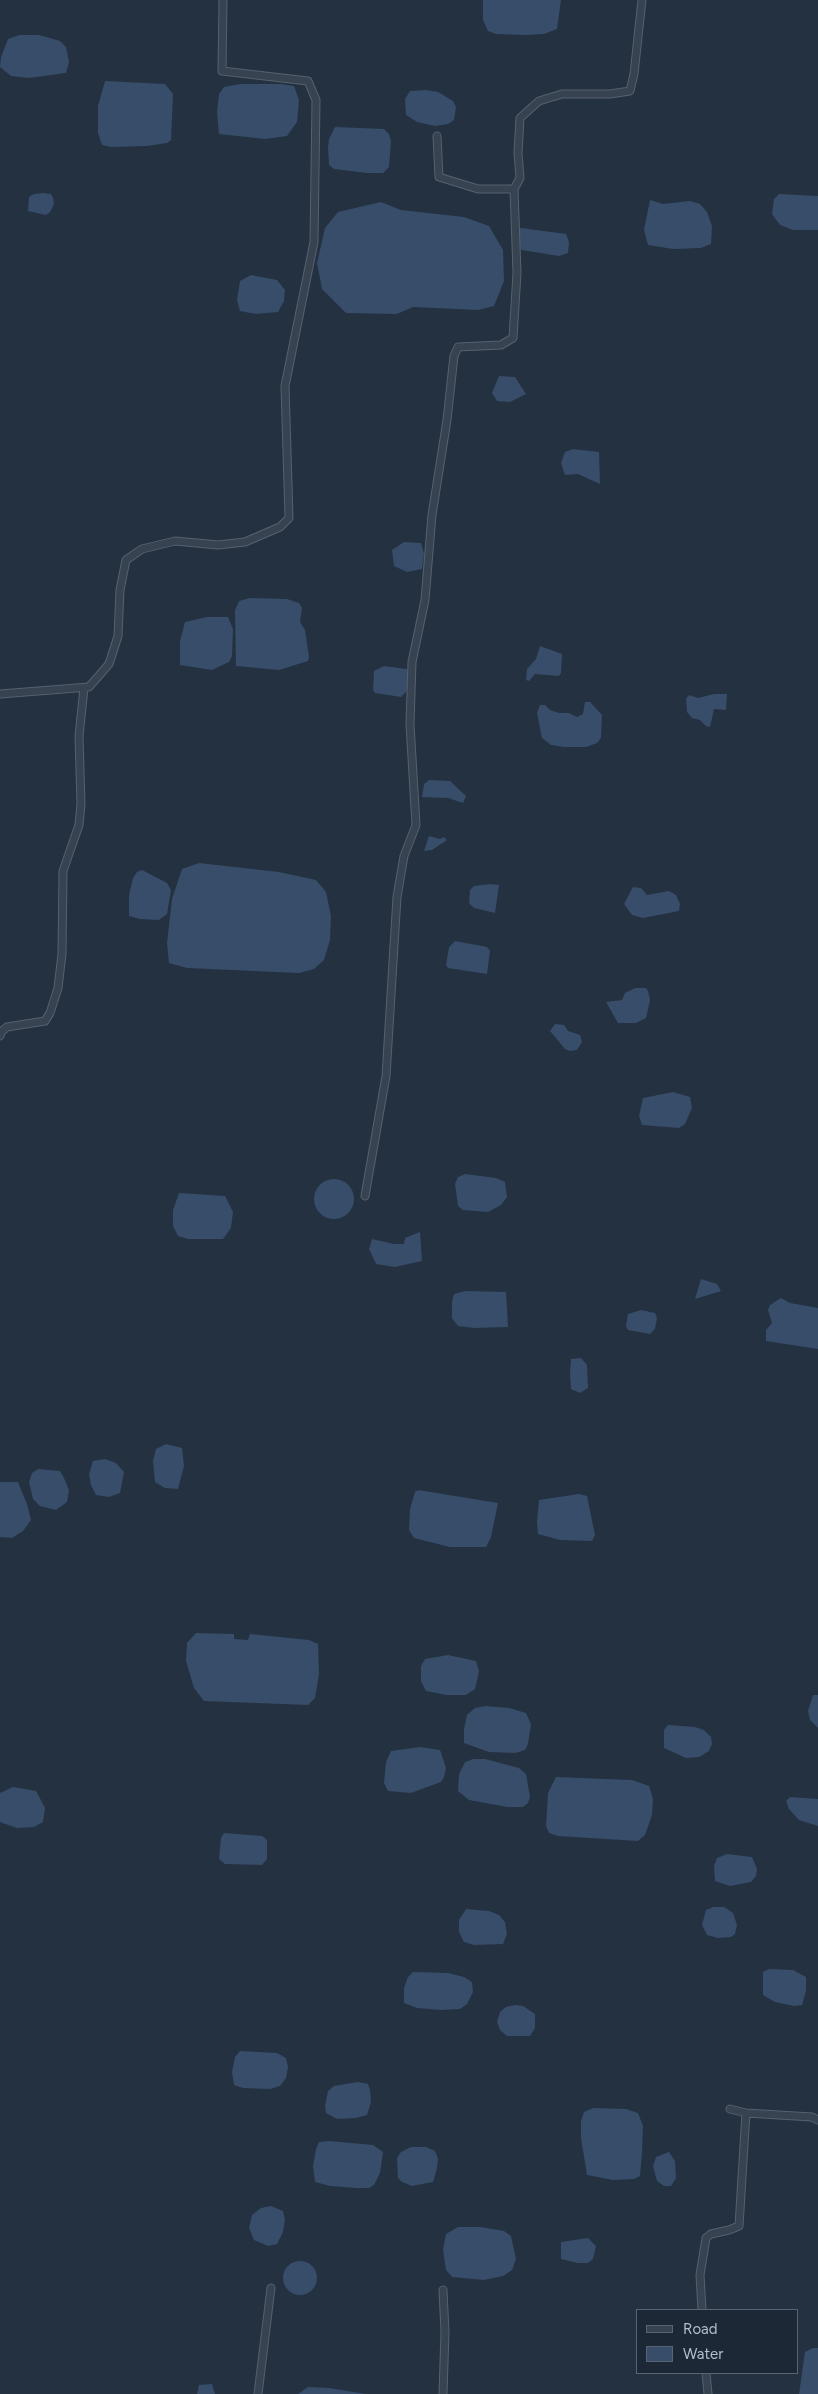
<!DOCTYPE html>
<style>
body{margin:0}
#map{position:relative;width:818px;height:2394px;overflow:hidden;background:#243141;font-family:Figtree,sans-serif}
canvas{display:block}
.legend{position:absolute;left:636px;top:2309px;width:162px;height:65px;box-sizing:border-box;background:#1d2836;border:1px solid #596472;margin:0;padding:6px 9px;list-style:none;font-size:15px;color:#b4becb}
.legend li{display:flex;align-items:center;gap:10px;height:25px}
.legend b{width:25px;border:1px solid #596472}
</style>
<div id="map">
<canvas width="818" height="2394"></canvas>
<ul class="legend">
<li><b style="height:6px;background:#384351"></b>Road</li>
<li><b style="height:14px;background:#374d69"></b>Water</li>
</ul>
</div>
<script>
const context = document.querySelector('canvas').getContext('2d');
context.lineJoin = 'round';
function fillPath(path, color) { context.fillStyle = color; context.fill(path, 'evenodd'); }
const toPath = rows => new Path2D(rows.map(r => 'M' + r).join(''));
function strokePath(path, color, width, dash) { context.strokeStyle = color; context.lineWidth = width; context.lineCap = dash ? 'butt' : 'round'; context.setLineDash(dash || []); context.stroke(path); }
const water = toPath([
 [483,0,561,0,557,29,544,34,524,35,496,34,488,31,483,20],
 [19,35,39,35,60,41,66,47,69,62,66,73,29,78,11,76,0,67,1,57,8,39],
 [105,81,165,84,173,94,171,140,167,143,147,146,111,147,102,145,98,133,98,106],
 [240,84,281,84,294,86,299,100,297,122,287,136,265,139,219,134,217,112,219,94,224,87],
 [426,90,438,92,453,101,456,107,454,120,448,124,435,126,417,122,406,115,405,99,410,91],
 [335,127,384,129,389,134,391,141,389,167,383,173,367,173,334,169,329,165,328,148,329,139],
 [43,193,51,194,53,198,54,204,50,212,46,215,28,211,29,197,34,194],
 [779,194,818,196,818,230,793,230,780,225,772,214,774,199],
 [650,200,663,204,690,201,700,204,707,212,712,226,711,244,701,248,673,249,648,245,644,230],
 [381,202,401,210,464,217,489,226,503,250,504,281,494,306,478,310,413,307,397,314,346,313,322,289,317,263,325,228,338,212],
 [521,228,566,234,569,242,568,253,559,256,522,250,519,247,518,230],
 [251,275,277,280,285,290,284,301,278,312,256,314,240,311,237,300,240,281],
 [499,376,515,377,526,394,510,402,497,401,492,393],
 [573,449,599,452,600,484,578,474,565,475,561,463,565,452],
 [404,542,421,543,424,554,422,569,407,572,394,566,392,550],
 [250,598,287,599,299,603,302,608,300,622,305,630,309,657,308,661,279,670,236,666,235,610,239,601],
 [207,617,228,617,233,629,232,656,229,662,212,670,180,665,180,641,185,622],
 [540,646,562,654,561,673,559,676,535,674,529,681,526,680,527,669,536,659],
 [384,666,407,669,409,683,406,692,401,697,375,693,373,690,374,671],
 [714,694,727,694,726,710,714,709,710,727,706,726,700,720,692,718,687,712,686,699,689,695,698,698],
 [585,702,590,702,602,715,601,738,597,743,586,747,564,747,551,745,542,738,537,713,540,705,545,705,550,710,559,713,569,713,577,717,583,714],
 [429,780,450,781,466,796,463,803,448,798,422,797,424,784],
 [429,836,440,839,444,837,447,840,432,850,424,851],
 [199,863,279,872,316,880,326,892,331,916,330,940,324,960,314,969,299,973,187,968,169,963,167,943,172,899,182,869],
 [142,870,167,883,171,890,167,914,159,920,140,919,129,916,129,895,133,878,137,872],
 [490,884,499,885,495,913,474,908,469,903,470,890,474,886],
 [633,887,641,888,647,895,669,891,676,895,680,904,679,911,643,918,632,915,624,904],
 [455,941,487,947,490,951,487,974,448,968,446,965,449,947],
 [635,988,646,988,648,991,650,1000,646,1018,636,1023,618,1023,606,1002,622,1000,625,993],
 [555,1024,564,1025,568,1031,580,1035,582,1042,577,1050,570,1051,565,1049,550,1031],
 [673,1092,690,1097,692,1108,685,1124,679,1128,642,1125,639,1116,643,1098],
 [465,1174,496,1178,505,1182,507,1197,501,1205,488,1212,463,1210,458,1206,455,1184,458,1177],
 '314 1199a20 20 0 1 1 40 0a20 20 0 1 1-40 0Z',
 [179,1193,225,1196,233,1212,231,1228,223,1239,188,1239,178,1236,173,1226,173,1210],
 [420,1232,422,1261,395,1267,376,1264,369,1249,372,1239,394,1244,404,1244,405,1238],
 [701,1279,717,1284,721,1291,695,1299],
 [465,1291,506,1292,508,1327,474,1328,458,1326,452,1318,452,1302,454,1294],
 [781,1298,790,1303,818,1308,818,1349,766,1341,766,1330,772,1323,768,1310,770,1305],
 [641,1310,655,1313,657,1318,655,1329,650,1334,628,1330,626,1326,628,1314],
 [581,1358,587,1365,588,1388,580,1393,571,1389,570,1374,571,1359],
 [166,1444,182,1448,184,1466,178,1489,165,1488,155,1482,153,1461,156,1449],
 [105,1459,116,1463,124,1472,120,1493,109,1497,96,1495,91,1485,89,1474,93,1461],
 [38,1469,60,1471,64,1478,69,1490,67,1502,56,1510,40,1506,33,1499,29,1482,32,1473],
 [0,1482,18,1482,27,1504,31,1520,23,1531,12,1538,0,1537],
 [418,1490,498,1503,491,1537,486,1547,450,1547,414,1538,409,1530,410,1509,415,1492],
 [579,1494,587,1496,595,1535,592,1541,560,1540,538,1534,537,1522,539,1500],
 [196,1633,234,1634,234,1639,248,1640,250,1634,309,1640,318,1644,319,1674,315,1698,308,1705,204,1701,194,1688,186,1661,187,1643],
 [448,1655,476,1661,479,1671,475,1689,466,1695,447,1695,426,1691,421,1681,421,1666,425,1659],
 [813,1695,818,1695,818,1728,810,1720,808,1711],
 [486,1706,509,1708,526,1713,531,1724,528,1744,525,1750,515,1753,489,1752,464,1743,464,1729,467,1715,475,1708],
 [668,1725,695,1727,704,1730,711,1737,712,1744,709,1751,699,1757,686,1758,664,1748,664,1730],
 [420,1747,440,1750,446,1768,444,1777,441,1782,411,1793,388,1791,384,1783,386,1762,391,1751],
 [473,1759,485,1759,519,1768,526,1774,530,1797,528,1803,523,1807,507,1807,469,1800,458,1791,459,1774,465,1762],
 [556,1777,632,1780,649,1786,653,1799,652,1815,645,1835,638,1841,558,1836,549,1833,546,1826,548,1793],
 [13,1787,36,1791,45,1808,43,1822,34,1827,17,1828,0,1822,0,1793],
 [790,1797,818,1799,818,1826,799,1820,789,1809,786,1801],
 [224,1833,262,1836,267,1840,267,1859,262,1865,225,1864,219,1859,221,1838],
 [727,1854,752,1857,757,1869,756,1876,751,1882,730,1886,715,1881,714,1866,717,1858],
 [713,1907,724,1907,733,1913,737,1925,735,1934,731,1937,718,1938,707,1935,702,1925,706,1910],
 [466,1909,489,1911,499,1915,505,1922,507,1934,503,1944,474,1945,464,1942,459,1932,459,1920],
 [769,1969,793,1970,806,1977,806,1991,802,2005,794,2006,775,2002,763,1995,763,1972],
 [413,1972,448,1973,464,1977,472,1982,473,1992,467,2004,460,2009,441,2010,417,2008,404,2003,404,1988,408,1977],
 [515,2005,523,2006,535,2014,535,2028,530,2036,507,2036,500,2030,497,2022,500,2012,506,2007],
 [240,2051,277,2053,286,2058,288,2067,286,2078,280,2086,270,2089,243,2088,234,2085,232,2072,235,2057],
 [358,2082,368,2084,370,2090,371,2102,367,2115,356,2118,337,2119,326,2113,325,2106,328,2091,334,2086],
 [593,2108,626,2109,638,2113,643,2126,642,2153,640,2176,634,2179,613,2180,587,2175,581,2138,581,2121,584,2112],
 [329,2141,373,2145,383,2152,380,2173,374,2185,369,2188,356,2188,330,2186,315,2182,313,2166,316,2149,319,2142],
 [411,2147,426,2147,435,2151,438,2159,437,2168,433,2182,412,2186,402,2182,398,2178,397,2158,401,2152],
 [669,2152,675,2161,676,2178,671,2186,664,2186,657,2181,653,2166,656,2157],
 [271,2206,283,2211,285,2220,283,2232,277,2244,268,2246,254,2240,249,2228,252,2215,261,2208],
 [458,2227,480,2227,504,2231,511,2236,516,2259,512,2270,503,2276,484,2280,452,2277,446,2270,443,2250,446,2234],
 [588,2238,596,2246,593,2259,588,2263,578,2263,561,2259,561,2242],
 '283 2278a17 17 0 1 1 34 0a17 17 0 1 1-34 0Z',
 [813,2348,818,2348,818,2394,799,2394,805,2352],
 [212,2384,215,2394,197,2394,199,2385],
 [308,2387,329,2388,366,2394,298,2394]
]);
const minor = toPath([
 [437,136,439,177,478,189,514,189,520,178,518,153,520,118,539,101,562,94,610,94,630,91,634,74,642,0],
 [0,694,89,687,109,664,118,636,120,590,126,560,142,549,175,541,218,545,245,542,280,527,289,518,285,386,314,242,316,100,308,81,222,71,223,0],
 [0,1036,1,1032,7,1027,45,1021,50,1013,58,988,62,954,63,871,79,825,81,804,79,736,84,688],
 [365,1196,386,1076,397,897,404,856,416,825,410,724,412,662,425,600,432,515,447,420,454,356,458,347,501,345,513,338,517,273,514,189],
 [730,2109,746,2113,812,2117,818,2120],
 [702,2310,700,2275,706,2238,711,2234,729,2230,739,2226,746,2113],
 [706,2373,708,2394],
 [258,2394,271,2288],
 [443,2394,445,2332,443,2290]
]);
fillPath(water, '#374d69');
strokePath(minor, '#56616e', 9);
strokePath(minor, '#384351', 7);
</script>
